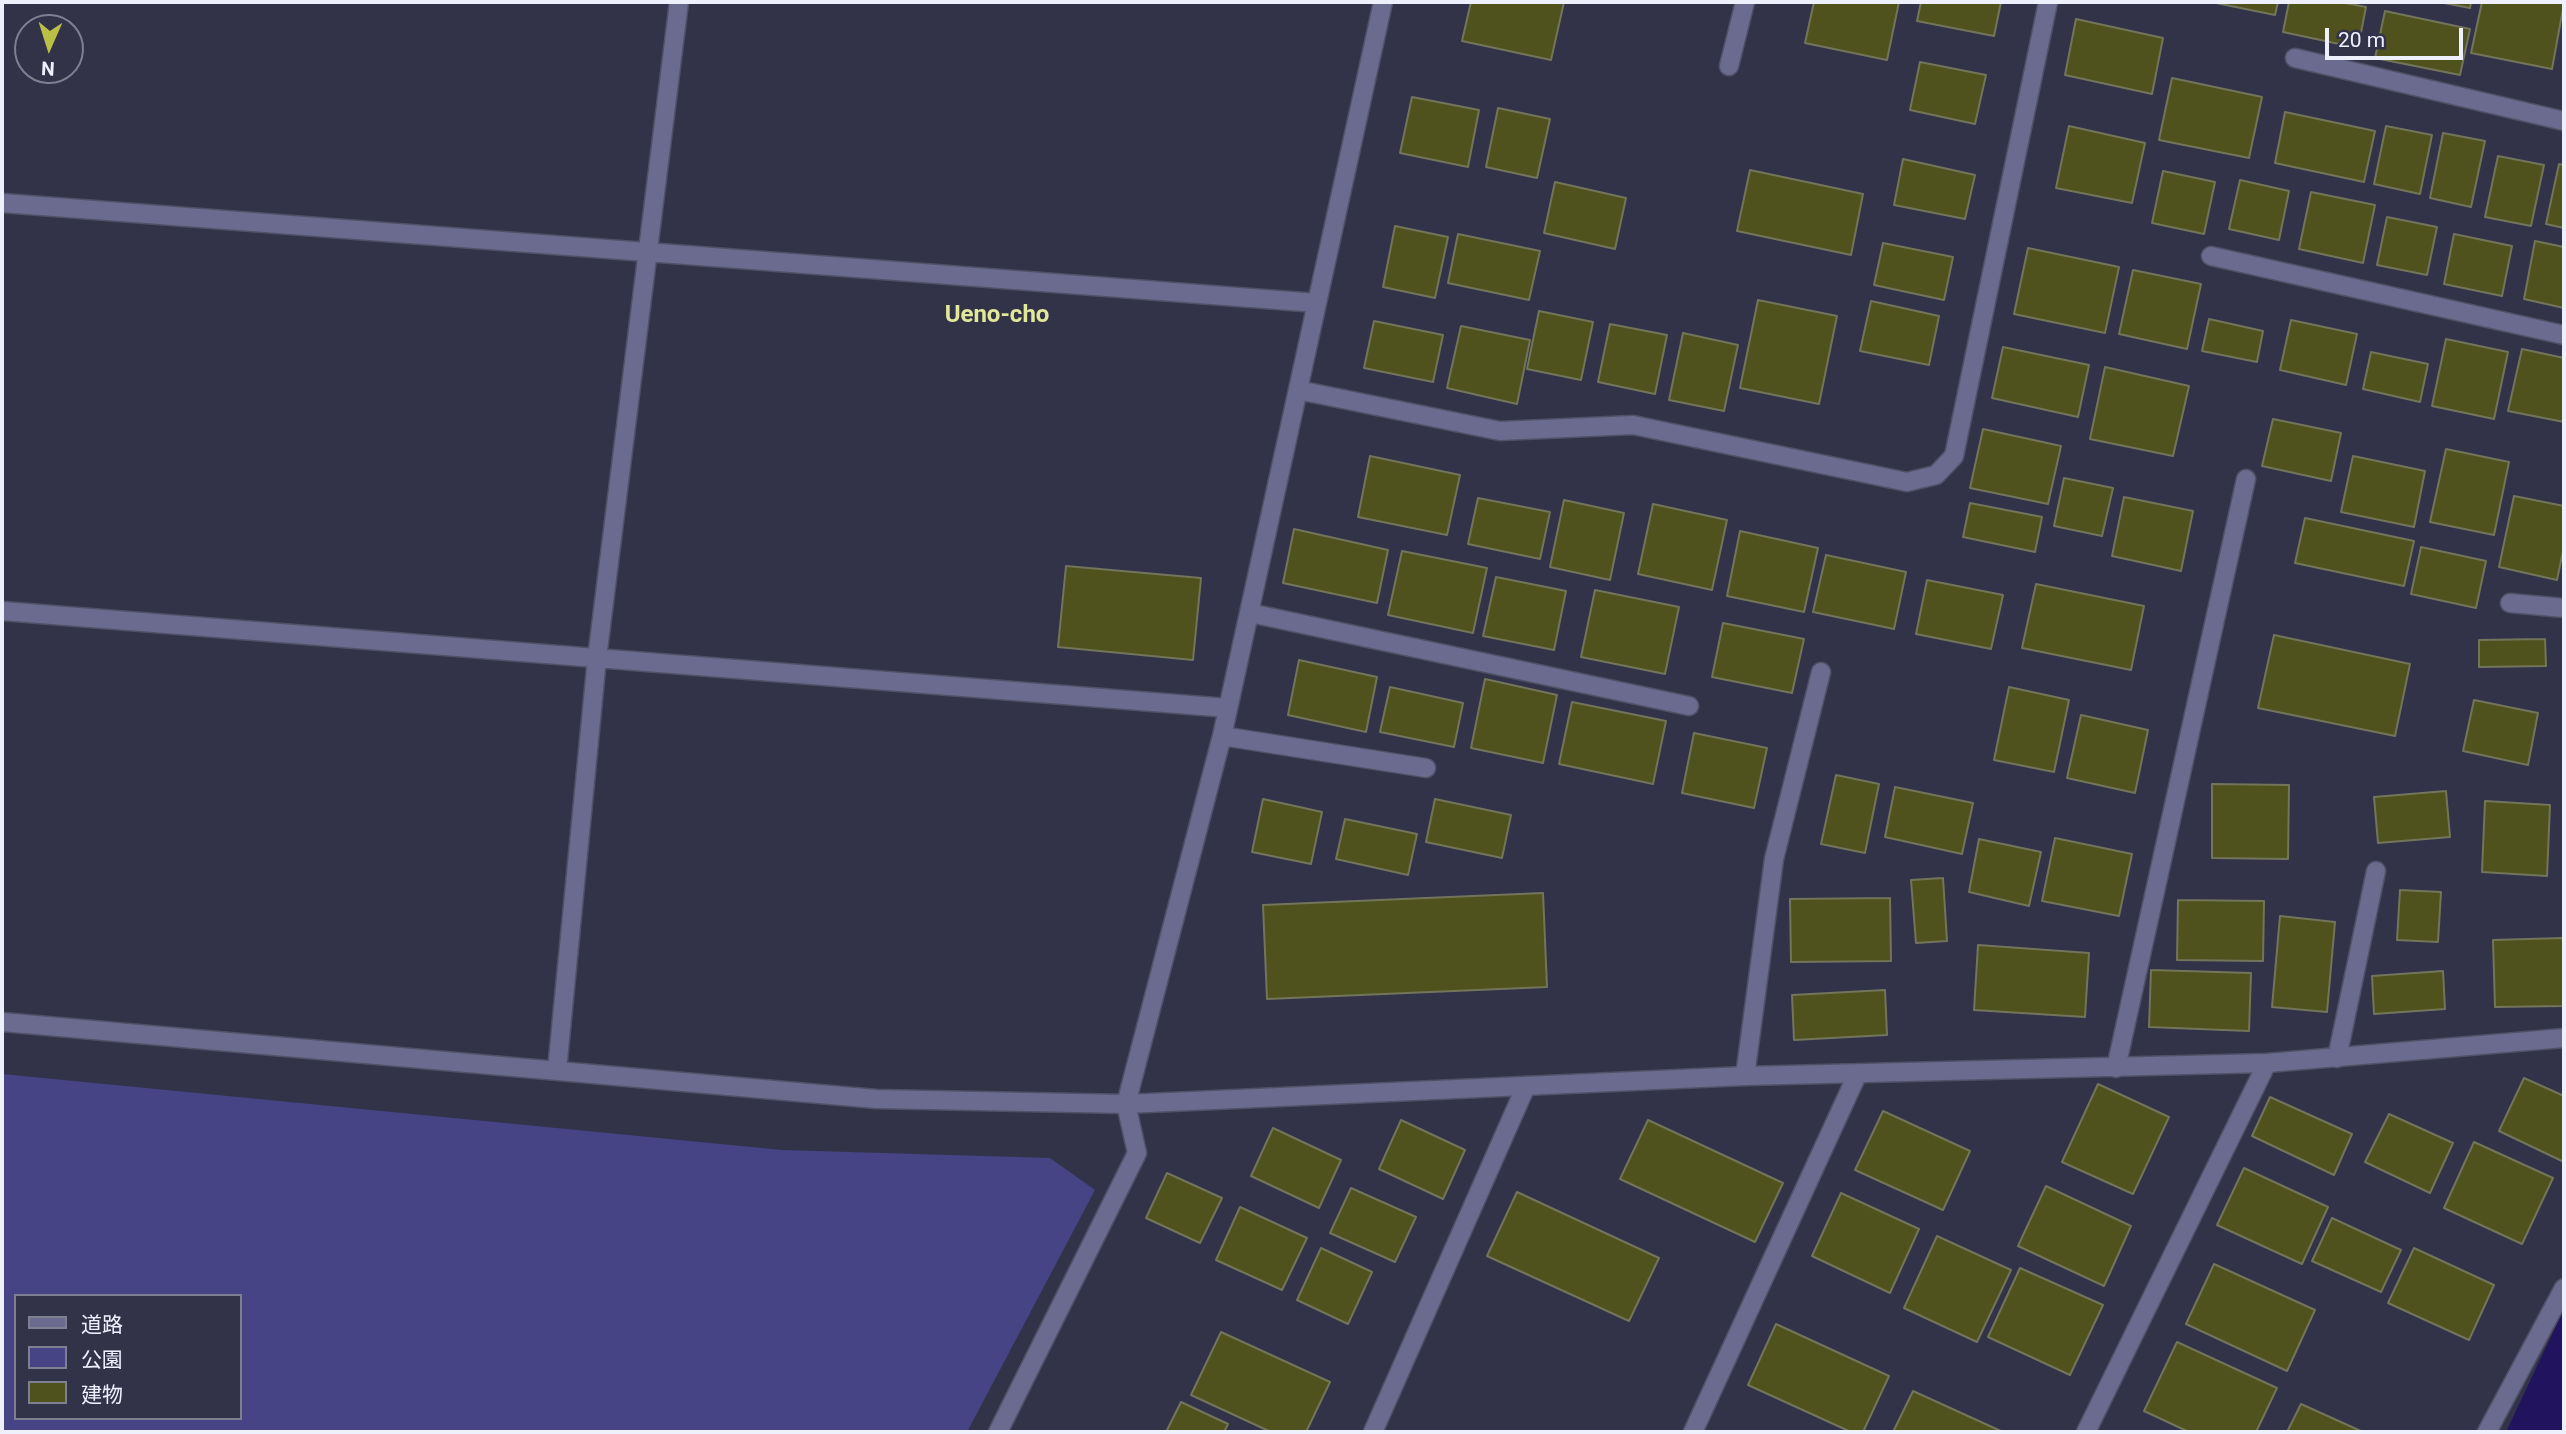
<!DOCTYPE html>
<meta charset="utf-8">
<style>
body{margin:0}
#map{position:relative;width:2566px;height:1434px;overflow:hidden;background:#323349;font-family:Roboto,"Noto Sans JP",sans-serif}
canvas{display:block}
.frame{position:absolute;inset:0;border:4px solid #eff0fe;pointer-events:none}
.legend{position:absolute;left:14px;top:1294px;width:228px;height:126px;box-sizing:border-box;background:#323349;border:2px solid #7e7f91;margin:0;padding:9px 12px;list-style:none;font-size:21px;color:#eff0fe}
.legend li{display:flex;align-items:center;gap:14px;height:35px}
.legend b{width:35px;border:2px solid #7e7f91}
.north{position:absolute;left:14px;top:14px;width:70px;height:70px;box-sizing:border-box;background:#323349;border:2px solid #7e7f91;border-radius:50%;rotate:183deg;font-size:19px;font-weight:700;line-height:28px;text-align:center;color:#eff0fe}
.north::after{content:'';display:block;margin:auto;width:24px;height:32px;background:#bac045;clip-path:polygon(50% 0,100% 100%,50% 72%,0 100%)}
.scale{position:absolute;left:2325px;top:28px;width:138px;height:32px;box-sizing:border-box;border:4px solid #eff0fe;border-top:0;padding-left:9px;font-size:21px;line-height:24px;white-space:nowrap;color:#eff0fe;-webkit-text-stroke:5px #323349;paint-order:stroke}
</style>
<div id="map">
<canvas width="2566" height="1434"></canvas>
<div class="frame"></div>
<ul class="legend">
<li><b style="height:9px;background:#6a6b8f"></b>道路</li>
<li><b style="height:19px;background:#464485"></b>公園</li>
<li><b style="height:19px;background:#4f521d"></b>建物</li>
</ul>
<div class="north">N</div>
<div class="scale">20 m</div>
</div>
<script>
const context = document.querySelector('canvas').getContext('2d');
context.lineJoin = 'round';
function fillPath(path, color) { context.fillStyle = color; context.fill(path, 'evenodd'); }
const toPath = rows => new Path2D(rows.map(r => 'M' + r).join(''));
function strokePath(path, color, width, dash) { context.strokeStyle = color; context.lineWidth = width; context.lineCap = dash ? 'butt' : 'round'; context.setLineDash(dash || []); context.stroke(path); }
function write(font, color, halo, rows, align = 'center') {
  context.font = font + ' Roboto,sans-serif'; context.lineWidth = 5; context.setLineDash([]); context.textBaseline = 'middle'; context.strokeStyle = halo; context.fillStyle = color; for (const [text, x, y, turn = 0] of rows) {
    context.save(); context.translate(x, y); context.rotate((+turn || 0) * Math.PI / 180); context.textAlign = isNaN(turn) ? turn : align; if (halo) context.strokeText(text, 0, 0); context.fillText(text, 0, 0); context.restore();
  }
}
const green = toPath([
 [2,1074,782,1150,1050,1158,1095,1190,967,1432,2,1432],
 [16,1296,240,1296,240,1418,16,1418]
]);
const water = toPath([
 [2564,1309,2564,1432,2506,1432]
]);
const building = toPath([
 [1471,2,1564,2,1551,60,1462,41,1471,2],
 [1814,2,1899,2,1887,60,1805,43,1814,2],
 [1921,2,2001,2,1994,36,1917,21,1921,2],
 [2211,2,2278,2,2275,15,2211,2],
 [2289,2,2340,2,2366,7,2358,48,2283,32,2289,2],
 [2439,2,2471,2,2470,8,2439,2],
 [2482,2,2564,3,2552,69,2471,53,2482,2],
 [2385,11,2470,29,2460,75,2375,58,2385,11],
 [2076,19,2163,38,2152,94,2065,75,2076,19],
 [1920,62,1986,75,1975,124,1910,110,1920,62],
 [2172,78,2262,97,2249,158,2159,140,2172,78],
 [1412,97,1479,110,1468,167,1400,153,1412,97],
 [1498,108,1550,119,1537,178,1486,167,1498,108],
 [2285,112,2375,131,2364,182,2275,163,2285,112],
 [2069,126,2145,143,2132,203,2056,188,2069,126],
 [2386,126,2432,135,2420,194,2374,184,2386,126],
 [2443,133,2485,141,2471,207,2430,198,2443,133],
 [2498,156,2544,165,2531,226,2485,217,2498,156],
 [1903,159,1975,175,1965,219,1894,205,1903,159],
 [2559,164,2564,165,2564,228,2546,224,2559,164],
 [1750,170,1863,194,1851,255,1737,231,1750,170],
 [2163,171,2215,182,2204,234,2152,223,2163,171],
 [2240,180,2289,191,2279,240,2229,229,2240,180],
 [1555,182,1626,198,1615,249,1544,233,1555,182],
 [2311,192,2375,205,2363,263,2299,249,2311,192],
 [2387,217,2437,227,2427,275,2377,265,2387,217],
 [1395,226,1448,237,1435,298,1383,287,1395,226],
 [1458,234,1540,251,1529,300,1448,283,1458,234],
 [2454,234,2512,246,2502,296,2444,284,2454,234],
 [2535,241,2564,247,2564,308,2524,299,2535,241],
 [1883,243,1953,257,1944,300,1874,285,1883,243],
 [2028,248,2119,267,2105,333,2014,314,2028,248],
 [2133,270,2201,284,2187,349,2119,334,2133,270],
 [1758,300,1837,316,1819,404,1740,388,1758,300],
 [1871,301,1939,316,1929,365,1860,351,1871,301],
 [1539,311,1593,322,1581,380,1527,369,1539,311],
 [2209,319,2263,331,2257,362,2202,351,2209,319],
 [2291,320,2357,334,2346,385,2280,370,2291,320],
 [1374,321,1443,335,1433,382,1364,368,1374,321],
 [1610,324,1667,335,1655,394,1598,382,1610,324],
 [1461,326,1530,340,1517,404,1447,388,1461,326],
 [1683,333,1738,345,1724,411,1669,400,1683,333],
 [2446,339,2508,352,2494,419,2432,406,2446,339],
 [2003,347,2089,365,2078,417,1992,398,2003,347],
 [2522,349,2564,358,2564,422,2508,411,2522,349],
 [2371,352,2428,364,2420,402,2363,389,2371,352],
 [2105,367,2189,386,2173,456,2090,439,2105,367],
 [2273,419,2341,433,2331,481,2262,466,2273,419],
 [1983,429,2061,446,2048,504,1970,488,1983,429],
 [2446,449,2509,462,2494,535,2430,522,2446,449],
 [1370,456,1460,475,1447,535,1358,517,1370,456],
 [2353,456,2425,471,2414,527,2341,512,2353,456],
 [2064,478,2113,488,2102,536,2054,526,2064,478],
 [2514,496,2564,506,2564,546,2557,580,2499,567,2514,496],
 [2124,497,2193,511,2181,571,2112,556,2124,497],
 [1478,498,1550,512,1540,559,1468,544,1478,498],
 [1564,500,1624,513,1610,580,1550,567,1564,500],
 [1970,503,2042,517,2035,552,1963,537,1970,503],
 [1653,504,1727,520,1712,590,1638,574,1653,504],
 [2305,518,2414,541,2404,586,2295,563,2305,518],
 [1294,529,1388,550,1377,603,1283,583,1294,529],
 [1740,531,1818,548,1804,612,1727,596,1740,531],
 [2421,547,2486,561,2476,608,2411,594,2421,547],
 [1402,551,1487,568,1473,633,1388,615,1402,551],
 [1826,555,1906,572,1894,629,1813,612,1826,555],
 [1066,566,1201,578,1193,660,1058,647,1066,566],
 [1496,577,1566,591,1554,650,1483,636,1496,577],
 [1927,580,2003,595,1991,649,1916,634,1927,580],
 [2036,584,2144,606,2131,670,2022,648,2036,584],
 [1595,590,1679,607,1665,674,1581,657,1595,590],
 [1723,623,1804,639,1792,693,1712,677,1723,623],
 [2274,635,2410,664,2395,736,2258,708,2274,635],
 [2545,639,2546,666,2479,667,2479,640,2545,639],
 [1299,660,1377,677,1366,732,1288,715,1299,660],
 [1485,679,1557,695,1543,763,1471,748,1485,679],
 [1390,687,1463,703,1454,747,1380,732,1390,687],
 [2009,687,2069,700,2054,772,1994,760,2009,687],
 [2474,700,2538,713,2528,765,2463,751,2474,700],
 [1572,702,1666,721,1653,784,1559,764,1572,702],
 [2081,715,2148,730,2135,793,2067,778,2081,715],
 [1694,733,1767,748,1754,808,1682,793,1694,733],
 [1836,775,1879,784,1865,853,1821,844,1836,775],
 [2212,784,2289,785,2288,859,2212,858,2212,784],
 [1895,787,1973,803,1962,854,1885,837,1895,787],
 [2446,791,2450,837,2378,843,2374,797,2446,791],
 [1263,799,1322,812,1311,864,1252,852,1263,799],
 [1435,799,1511,815,1502,858,1426,842,1435,799],
 [2485,801,2550,805,2547,876,2482,872,2485,801],
 [1345,819,1417,834,1408,875,1336,859,1345,819],
 [2055,838,2132,854,2119,916,2042,901,2055,838],
 [1979,839,2041,852,2029,906,1969,892,1979,839],
 [1943,878,1947,941,1916,943,1911,880,1943,878],
 [2400,890,2441,892,2438,942,2397,940,2400,890],
 [1543,893,1547,987,1267,999,1263,905,1543,893],
 [1890,898,1891,961,1791,962,1790,899,1890,898],
 [2178,900,2264,901,2263,961,2177,960,2178,900],
 [2280,916,2335,922,2327,1012,2272,1007,2280,916],
 [2563,938,2564,1006,2495,1007,2493,940,2563,938],
 [1978,945,2089,953,2085,1017,1974,1010,1978,945],
 [2151,970,2251,973,2249,1031,2149,1027,2151,970],
 [2443,971,2445,1009,2374,1014,2372,976,2443,971],
 [1885,990,1887,1035,1794,1040,1792,995,1885,990],
 [2524,1078,2564,1096,2564,1162,2499,1131,2524,1078],
 [2098,1084,2169,1117,2133,1194,2062,1162,2098,1084],
 [2270,1097,2352,1134,2334,1175,2252,1136,2270,1097],
 [1883,1111,1970,1151,1943,1210,1855,1170,1883,1111],
 [2389,1114,2453,1143,2430,1193,2365,1162,2389,1114],
 [1401,1120,1465,1150,1443,1199,1379,1169,1401,1120],
 [1648,1120,1783,1183,1755,1242,1620,1179,1648,1120],
 [1273,1128,1341,1160,1319,1208,1251,1176,1273,1128],
 [2474,1142,2553,1178,2522,1244,2444,1208,2474,1142],
 [2244,1168,2328,1207,2302,1264,2217,1225,2244,1168],
 [1167,1173,1222,1198,1200,1243,1146,1218,1167,1173],
 [2046,1186,2131,1226,2104,1286,2018,1246,2046,1186],
 [1351,1188,1416,1217,1395,1262,1330,1233,1351,1188],
 [1517,1192,1659,1258,1629,1321,1487,1256,1517,1192],
 [1841,1193,1919,1229,1890,1293,1812,1256,1841,1193],
 [1240,1207,1307,1238,1282,1290,1216,1260,1240,1207],
 [2332,1218,2401,1250,2381,1292,2312,1261,2332,1218],
 [1937,1236,2011,1270,1977,1342,1904,1308,1937,1236],
 [1321,1248,1372,1272,1348,1324,1297,1300,1321,1248],
 [2414,1248,2494,1285,2469,1340,2388,1303,2414,1248],
 [2214,1264,2315,1310,2287,1371,2186,1324,2214,1264],
 [2020,1268,2103,1305,2070,1375,1988,1337,2020,1268],
 [1776,1324,1889,1376,1863,1432,1851,1432,1748,1385,1776,1324],
 [1221,1332,1330,1382,1306,1432,1271,1432,1191,1395,1221,1332],
 [2177,1342,2277,1388,2256,1432,2189,1432,2144,1411,2177,1342],
 [1913,1391,2003,1432,1893,1432,1913,1391],
 [1181,1402,1228,1424,1224,1432,1166,1432,1181,1402],
 [2301,1404,2363,1432,2287,1432,2301,1404]
]);
const minor = toPath([
 [2295,58,2564,121],
 [1729,66,1745,2],
 [2,203,1317,303],
 [2211,256,2564,335],
 [1298,390,1500,431,1633,425,1907,482,1936,475,1954,456,2048,2],
 [2510,603,2564,608],
 [2,611,1228,708],
 [1250,613,1689,706],
 [1222,736,1426,768],
 [2337,1058,2376,871],
 [2116,1068,2246,479],
 [557,1070,597,658,679,2],
 [1745,1076,1774,859,1821,672],
 [998,1432,1137,1153,1126,1104,1222,736,1383,2],
 [1373,1432,1526,1086],
 [1693,1432,1857,1075],
 [2086,1432,2267,1063],
 [2487,1432,2564,1288]
]);
const tertiary = toPath([
 [2,1022,876,1099,1126,1104,1745,1076,2267,1063,2564,1038]
]);
const quarterNames = [
 ["Ueno-cho",997,316]
];
fillPath(green, '#464485');
fillPath(water, '#21135e');
fillPath(building, '#4f521d');
strokePath(building, '#73755b', 2);
strokePath(minor, '#505166', 21);
strokePath(tertiary, '#505166', 21);
strokePath(minor, '#6a6b8f', 18);
strokePath(tertiary, '#6a6b8f', 18);
write('bold 24px', '#e2e899', '#323349', quarterNames);
</script>
